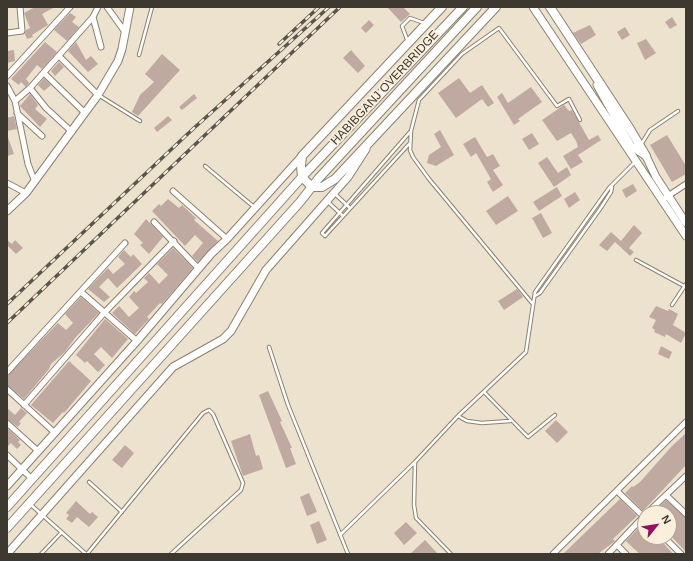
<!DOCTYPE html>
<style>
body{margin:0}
#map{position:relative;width:693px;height:561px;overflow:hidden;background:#ede2ce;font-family:Arial,sans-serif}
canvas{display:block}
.frame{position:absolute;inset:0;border:8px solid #3d3931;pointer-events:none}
.north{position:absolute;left:637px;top:505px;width:40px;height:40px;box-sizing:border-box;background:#faefdb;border:1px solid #aea697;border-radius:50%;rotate:60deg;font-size:11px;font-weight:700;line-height:16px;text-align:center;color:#3d3931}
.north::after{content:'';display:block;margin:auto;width:14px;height:18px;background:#970e64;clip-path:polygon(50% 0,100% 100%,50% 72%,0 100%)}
</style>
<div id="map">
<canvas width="693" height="561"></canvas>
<div class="frame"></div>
<div class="north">N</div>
</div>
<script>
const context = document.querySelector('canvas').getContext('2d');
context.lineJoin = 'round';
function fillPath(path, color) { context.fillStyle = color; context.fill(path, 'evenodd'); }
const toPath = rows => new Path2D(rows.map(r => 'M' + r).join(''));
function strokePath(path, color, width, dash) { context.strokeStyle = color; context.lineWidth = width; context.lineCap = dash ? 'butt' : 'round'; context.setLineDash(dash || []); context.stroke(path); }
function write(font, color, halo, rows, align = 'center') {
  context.font = font + ' Arial,sans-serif'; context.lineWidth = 3.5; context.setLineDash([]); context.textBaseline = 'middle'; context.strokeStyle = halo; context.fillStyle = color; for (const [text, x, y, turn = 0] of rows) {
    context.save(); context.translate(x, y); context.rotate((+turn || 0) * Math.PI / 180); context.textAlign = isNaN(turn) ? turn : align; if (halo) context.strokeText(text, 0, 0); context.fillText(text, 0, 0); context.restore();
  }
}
const building = toPath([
 [35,7,55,7,42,14,48,25,32,35,33,37,27,39,25,34,26,30,30,28,24,13],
 [387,7,403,7,410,14,401,22],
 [70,13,76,17,72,22,79,27,67,41,54,30],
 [672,17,677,25,670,29,665,22],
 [369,20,374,25,366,33,361,28],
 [590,25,596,35,581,44,573,33],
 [625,27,630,35,622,40,617,32],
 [646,39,656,53,645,60,637,43],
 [45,42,57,52,42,69,37,65,26,79,29,83,26,87,21,82,19,85,11,79],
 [76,42,86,60,91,56,98,64,88,72,68,51],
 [14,50,15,61,7,63,7,51],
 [351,50,365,66,358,73,343,58],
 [162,54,180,70,138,116,132,112,140,95,154,82,145,74],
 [59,62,64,67,55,76,51,71],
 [44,78,51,85,44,91,38,85],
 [459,78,470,93,482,85,494,103,488,107,482,99,456,118,438,93],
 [531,87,542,102,518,119,520,121,514,125,497,97,502,93,508,103],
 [30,94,38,105,35,109,47,119,40,127,20,106],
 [194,94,197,98,182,110,179,107],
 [564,105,569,111,572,110,589,140,598,135,601,140,578,155,583,162,571,169,563,156,578,147,576,141,571,133,557,141,542,120],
 [14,116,17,129,7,131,7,118],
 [168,116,172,120,157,132,154,128],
 [440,130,454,155,436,166,427,163,429,155,441,147,434,134],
 [532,133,539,144,529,150,522,139],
 [7,135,14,154,7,156],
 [667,135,686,166,686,174,672,182,650,145],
 [475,137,487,157,493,154,500,166,493,170,503,185,493,192,487,182,491,179,476,153,471,157,463,144],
 [547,157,558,173,567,167,571,175,554,187,538,163],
 [633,184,637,191,626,198,622,190],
 [557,187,562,196,539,211,533,202],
 [575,192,580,200,569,208,564,199],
 [508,196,518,211,496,225,486,211],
 [168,199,179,208,182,205,196,218,194,220,218,241,198,262,192,256,203,243,195,235,185,246,152,211,159,204,161,206],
 [541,213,552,233,543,238,532,218],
 [146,219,163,237,149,254,140,245,143,243,134,234],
 [634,225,642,233,629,248,634,252,630,256,615,242,607,251,599,245,611,232,621,241],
 [7,240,12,244,15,240,23,248,16,254,7,245],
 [173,248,193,268,162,304,160,303,147,317,149,319,135,334,112,313,119,306,129,317,139,308,129,297,134,291,136,293,148,282,144,278,149,273,159,284,168,275,157,264],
 [124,250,131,257,133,254,142,264,117,288,108,278,99,287,110,297,104,302,88,289,108,268,113,274,125,264,118,257],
 [517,289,523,297,504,310,498,301],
 [81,297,99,313,75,338,65,352,51,364,49,369,24,399,7,385,7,376,58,323,66,330,73,323,65,314],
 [656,306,668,311,669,309,678,314,673,325,686,333,681,343,666,334,665,337,654,332,655,330,652,328,656,320,649,317],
 [105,319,128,339,112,358,101,347,94,354,105,365,98,372,87,361,85,363,76,355],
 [661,346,672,352,669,359,658,354],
 [69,361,91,381,64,413,63,412,53,423,31,405],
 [268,391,282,421,280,422,292,448,290,448,296,464,286,468,259,395],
 [7,408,15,415,21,408,27,413,19,422,21,423,18,427,7,419],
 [556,420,568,432,557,443,545,431],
 [7,428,20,440,18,442,21,445,17,449,11,443,7,447],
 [686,433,686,465,643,511,625,493,632,486,633,487,640,482,672,446],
 [250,434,256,456,259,455,263,469,243,476,231,441],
 [125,445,134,453,122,468,112,460],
 [309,493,317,512,307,516,300,497],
 [620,499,637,516,613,539,615,541,598,554,563,554],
 [666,500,686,518,686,552,669,534,669,513,653,513],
 [76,501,90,514,92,512,98,517,89,527,77,517,72,523,66,519,69,515,66,513],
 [319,521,327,540,317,544,310,525],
 [406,522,417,533,404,545,394,533],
 [643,523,645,526,645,537,658,537,673,554,640,554,632,547,626,541],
 [425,540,438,554,410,554]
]);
const lane = toPath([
 [408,42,402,26,410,18,424,23],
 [139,55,152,7],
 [100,96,140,121],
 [410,143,325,236,322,233,410,132],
 [642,143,650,130,678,111],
 [205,166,254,207],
 [334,193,350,208],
 [327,201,343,216],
 [636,260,684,286],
 [535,296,540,293,600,209,611,192,612,187],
 [532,303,429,179,413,157,410,150,411,131,419,100,462,54,499,28,557,106,569,99,580,120],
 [672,305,686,284],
 [269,347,288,405,348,554],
 [484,392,528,437,555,415],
 [458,416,467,421,482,423,510,421],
 [415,462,414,505,416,518,451,554],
 [89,482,122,512],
 [30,504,86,554],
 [340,535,415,462,458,416,526,352,535,292,609,188,636,161],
 [41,554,61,533],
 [87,554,203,413,209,410,213,414,243,483,241,490,171,554]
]);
const street = toPath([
 [98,7,93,17,101,47],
 [107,7,125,32],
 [7,33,22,31,20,7],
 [59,56,98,95],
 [44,73,85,113],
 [7,76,70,7],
 [7,86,15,101,28,164,35,182],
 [30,88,46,108,72,132],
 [15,101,30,88,93,17],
 [17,113,42,136],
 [7,183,26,193],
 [173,191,227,239],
 [662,200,686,184],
 [154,222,199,269],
 [81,292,137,341],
 [7,372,125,243],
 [7,389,55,433],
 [24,405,104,313,174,241],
 [7,423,38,451],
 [7,455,32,479],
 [617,491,645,518],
 [666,495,686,514],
 [647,513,686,476],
 [664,537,681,554],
 [617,545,626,554],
 [553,554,686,422],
 [608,554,645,515]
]);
const secondary = toPath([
 [533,7,686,236],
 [597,85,631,146,646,156,656,177,686,223],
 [7,211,26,193,98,95,118,61,122,49,130,7],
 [7,486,137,341,211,254,227,239,302,156],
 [7,554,173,367,223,339,231,331,266,270,348,177,366,149]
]);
const primary = toPath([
 [442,7,302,156,301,166,302,177,312,187,322,187,335,179,496,7],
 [550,7,630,129,646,156],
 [7,507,302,177,463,7],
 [7,528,300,202,318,179,477,7]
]);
const rail = toPath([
 [279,44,319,7],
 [7,304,194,128,329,7],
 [7,323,340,7]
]);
const streetNames = [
 ["HABIBGANJ OVERBRIDGE",385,88,-47]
];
fillPath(building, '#c0a9a1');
strokePath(lane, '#8b816f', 4.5);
strokePath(street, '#8b816f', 7);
strokePath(secondary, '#8b816f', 9);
strokePath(primary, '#8b816f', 10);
strokePath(lane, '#fff', 2.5);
strokePath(street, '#fff', 5);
strokePath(secondary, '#fff', 7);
strokePath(primary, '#fff', 8);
strokePath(rail, '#5b564c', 3.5);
strokePath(rail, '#faefdb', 2, [6]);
write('12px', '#3d3931', '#faefdb', streetNames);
</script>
